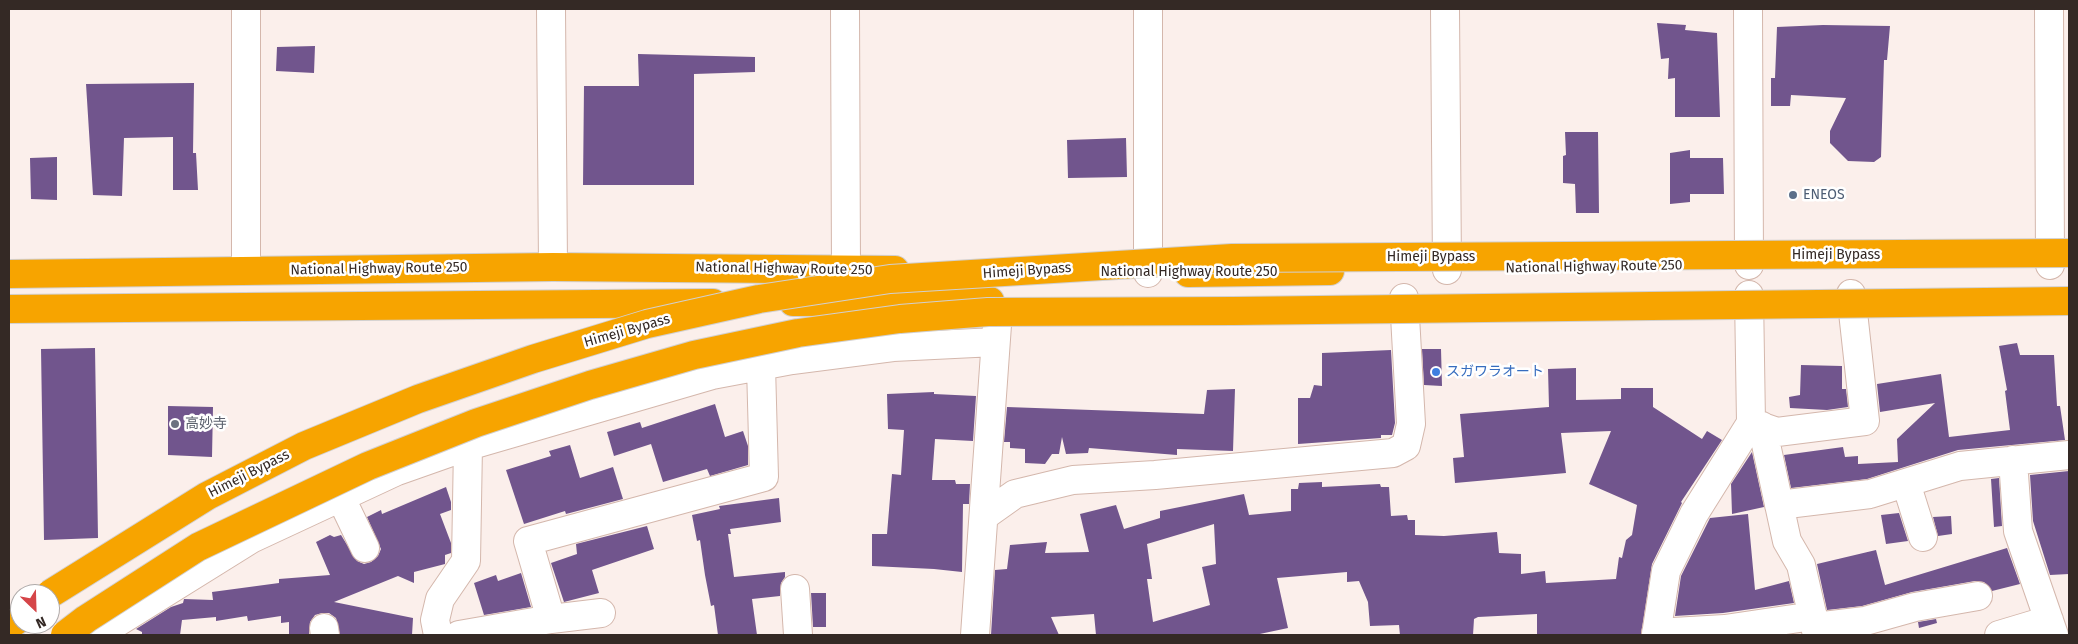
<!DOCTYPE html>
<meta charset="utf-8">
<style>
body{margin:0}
#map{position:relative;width:2078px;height:644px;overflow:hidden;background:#fbefeb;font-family:"Fira Sans",sans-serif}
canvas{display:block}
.frame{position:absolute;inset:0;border:10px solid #342925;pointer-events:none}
.north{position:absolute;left:10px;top:584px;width:50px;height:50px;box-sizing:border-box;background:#fff;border:1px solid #aea9a8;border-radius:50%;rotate:156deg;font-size:14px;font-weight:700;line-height:20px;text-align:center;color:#342925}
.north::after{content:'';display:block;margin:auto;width:18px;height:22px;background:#d54548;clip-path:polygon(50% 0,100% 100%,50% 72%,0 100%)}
</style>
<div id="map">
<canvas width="2078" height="644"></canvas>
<div class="frame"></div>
<div class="north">N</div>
</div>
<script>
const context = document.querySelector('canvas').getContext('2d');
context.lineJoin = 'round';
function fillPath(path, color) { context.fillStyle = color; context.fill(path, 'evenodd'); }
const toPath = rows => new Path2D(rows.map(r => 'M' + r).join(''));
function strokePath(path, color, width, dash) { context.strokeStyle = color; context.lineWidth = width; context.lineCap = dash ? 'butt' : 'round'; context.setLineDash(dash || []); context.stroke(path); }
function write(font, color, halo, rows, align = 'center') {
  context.font = font + ' "Fira Sans","Noto Sans JP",sans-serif'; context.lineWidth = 5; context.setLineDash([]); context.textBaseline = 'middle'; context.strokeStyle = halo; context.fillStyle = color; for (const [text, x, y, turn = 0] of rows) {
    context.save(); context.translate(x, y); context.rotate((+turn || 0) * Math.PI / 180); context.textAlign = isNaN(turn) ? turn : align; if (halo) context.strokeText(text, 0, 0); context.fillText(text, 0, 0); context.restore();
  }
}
const building = toPath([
 [1657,23,1686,25,1685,30,1717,33,1720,117,1675,117,1675,78,1668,79,1669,58,1661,59],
 [1823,25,1890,26,1887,60,1884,60,1881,157,1874,162,1848,161,1830,143,1830,131,1846,98,1791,95,1790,106,1771,106,1771,78,1775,78,1777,27],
 [315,46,314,73,276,71,277,47],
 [638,54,755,57,755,72,694,74,694,185,583,185,584,86,639,86],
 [194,83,193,153,196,153,198,190,173,190,173,137,124,138,122,196,93,195,86,84],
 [1565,132,1598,132,1599,213,1576,213,1575,184,1563,183,1563,156,1566,155],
 [1126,138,1127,177,1068,178,1067,140],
 [1690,150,1690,158,1723,158,1724,194,1690,194,1690,202,1670,204,1670,153],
 [57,157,57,200,31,199,30,158],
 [2017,343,2020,355,2054,355,2057,406,2060,406,2065,440,1958,450,1867,479,1791,488,1784,455,1843,447,1845,457,1858,456,1858,464,1898,462,1897,439,1935,403,1880,412,1877,384,1941,374,1949,437,2010,430,2005,391,2007,390,1999,346],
 [95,348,98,538,44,540,41,349],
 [1422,349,1441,349,1442,386,1424,385],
 [1391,350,1395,423,1392,435,1381,435,1381,438,1298,444,1298,398,1310,398,1314,385,1322,386,1322,353],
 [1801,365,1842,366,1842,389,1846,389,1848,407,1827,410,1790,408,1789,397,1800,395],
 [1576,368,1576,400,1621,399,1621,388,1653,388,1653,407,1702,439,1707,431,1722,440,1681,502,1682,503,1652,564,1641,635,1537,635,1537,614,1478,617,1474,619,1473,635,1400,635,1399,625,1370,626,1368,602,1359,581,1347,582,1347,572,1277,578,1288,628,1255,635,1096,635,1094,614,1051,617,1059,635,991,635,995,570,1007,569,1010,545,1047,542,1045,553,1089,552,1080,514,1116,505,1124,529,1160,518,1160,511,1244,494,1249,515,1291,511,1291,489,1298,489,1299,483,1322,482,1322,487,1380,484,1381,487,1389,487,1391,516,1407,515,1408,520,1415,520,1415,535,1444,536,1497,532,1499,553,1521,554,1521,574,1545,571,1546,583,1616,579,1619,557,1622,558,1626,540,1632,535,1637,505,1589,484,1611,431,1561,433,1566,473,1455,483,1453,458,1464,457,1460,414,1549,407,1548,369],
 [1214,524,1216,564,1202,567,1210,605,1153,622,1147,579,1152,579,1147,544],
 [1235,389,1233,451,1177,449,1177,455,1089,448,1088,453,1066,454,1062,437,1059,454,1052,454,1045,464,1025,463,1025,449,1010,448,1010,442,1004,442,1007,407,1204,414,1207,390],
 [934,392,934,394,976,396,973,441,935,439,932,480,955,480,956,484,970,484,969,504,963,504,962,572,934,569,872,566,872,534,887,534,892,474,901,475,904,430,888,429,887,394],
 [715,404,725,437,743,431,748,446,748,465,710,476,707,469,663,482,651,444,614,456,607,432,640,422,642,428],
 [168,406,213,407,212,457,168,455],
 [570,445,580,478,613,467,623,499,566,514,565,511,524,524,506,470,551,456,549,451],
 [1752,452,1764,507,1732,514,1731,484],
 [2069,471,2069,574,2050,575,2033,521,2030,475],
 [1999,478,2002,526,1994,527,1991,479],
 [446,487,451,502,451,510,440,514,451,543,451,553,445,555,445,564,414,572,414,583,398,576,334,602,413,618,412,635,340,635,336,618,329,613,322,613,315,615,310,622,309,635,289,635,289,622,281,623,281,616,248,621,247,616,216,621,216,617,182,620,180,635,142,635,142,632,136,629,171,607,183,603,184,599,213,600,212,592,279,583,279,579,330,575,316,542,330,535,334,537,341,535,357,561,364,564,371,562,378,556,381,549,367,517,381,510,382,514],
 [779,498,781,522,730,529,731,534,728,534,734,577,785,572,785,577,781,583,780,596,752,599,757,635,718,635,714,605,711,606,705,575,700,540,697,541,692,515,720,509,719,506],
 [1899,513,1908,541,1886,544,1881,515],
 [1748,514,1755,590,1789,581,1794,603,1723,613,1675,616,1681,576,1710,518],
 [1951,516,1952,534,1938,536,1933,517],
 [647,526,654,549,592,570,599,593,564,602,551,563,577,554,576,544],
 [2007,548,2020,584,1992,591,1984,582,1975,581,1912,592,1862,606,1827,610,1817,564,1876,550,1885,585],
 [521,573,531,607,484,615,474,583,496,575,498,581],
 [811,593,826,593,826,627,813,627],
 [1936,619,1937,623,1919,628,1918,622]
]);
const minor = toPath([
 [246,9,246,270],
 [551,9,553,267],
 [845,9,846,270],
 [1148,9,1148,273],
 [1445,9,1447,270],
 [1748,9,1749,265],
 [2049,9,2050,265],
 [1751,423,1777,432,1865,421,1851,294],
 [1762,426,1787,541,1801,565,1817,635],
 [2013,460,2018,531,2054,635],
 [1906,483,1923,537],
 [341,498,365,548],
 [1779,505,1870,494,1960,466,2069,455],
 [984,516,1015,494,1073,480,1155,475,1393,453,1406,446,1411,424,1404,298],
 [795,589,798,635],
 [551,619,528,541,764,477,761,366],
 [1815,627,1865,621,1915,607,1978,596],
 [324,628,325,635],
 [1656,633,1725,629,1813,616],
 [97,635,251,539,397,471,468,446,712,375,792,360,893,347,995,342],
 [438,635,435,620,440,599,466,561,468,446],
 [459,635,551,619,601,613],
 [975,635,997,325],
 [1656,635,1666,571,1694,514,1751,423,1749,295],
 [1999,635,2049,620]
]);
const highway = toPath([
 [1188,273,1330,271],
 [9,274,553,267,895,270],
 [793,302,990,301],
 [9,309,713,303],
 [9,626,20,618]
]);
const highwayBridge = toPath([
 [50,594,207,496,304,446,418,399,533,359,647,324,759,299,890,279,1232,258,2069,253],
 [65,635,86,619,198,547,368,466,476,423,590,385,694,355,798,333,900,319,988,312,1234,311,2069,301]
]);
const markers = [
 [1793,195,5,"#5c6f8a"],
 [1436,372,5,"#3f7fe0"],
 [175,424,5,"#6b7280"]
];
const serviceNames = [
 ["ENEOS",1803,195]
];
const streetNames = [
 ["Himeji Bypass",1836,255],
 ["Himeji Bypass",1431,257],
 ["National Highway Route 250",1594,267,-1],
 ["National Highway Route 250",379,269,-1],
 ["National Highway Route 250",784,269,1],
 ["Himeji Bypass",1027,271,-4],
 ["National Highway Route 250",1189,272],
 ["Himeji Bypass",627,331,-16],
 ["Himeji Bypass",249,474,-27]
];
const shopNames = [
 ["スガワラオート",1446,372]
];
const worshipNames = [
 ["高妙寺",185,424]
];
fillPath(building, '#71558d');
strokePath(minor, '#d4b7ac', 30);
strokePath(highway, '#d2d0cf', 30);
strokePath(minor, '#fff', 28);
strokePath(highway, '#f7a400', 28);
strokePath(highwayBridge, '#d2d0cf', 30, []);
strokePath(highwayBridge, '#f7a400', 28);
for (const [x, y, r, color] of markers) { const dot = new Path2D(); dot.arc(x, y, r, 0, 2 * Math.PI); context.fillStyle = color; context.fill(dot); strokePath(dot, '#fff', 2); }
write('14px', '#4e5e75', '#fff', serviceNames, 'left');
write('14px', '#342925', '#fff', streetNames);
write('14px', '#366cbe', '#fff', shopNames, 'left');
write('14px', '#5b616d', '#fff', worshipNames, 'left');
</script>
